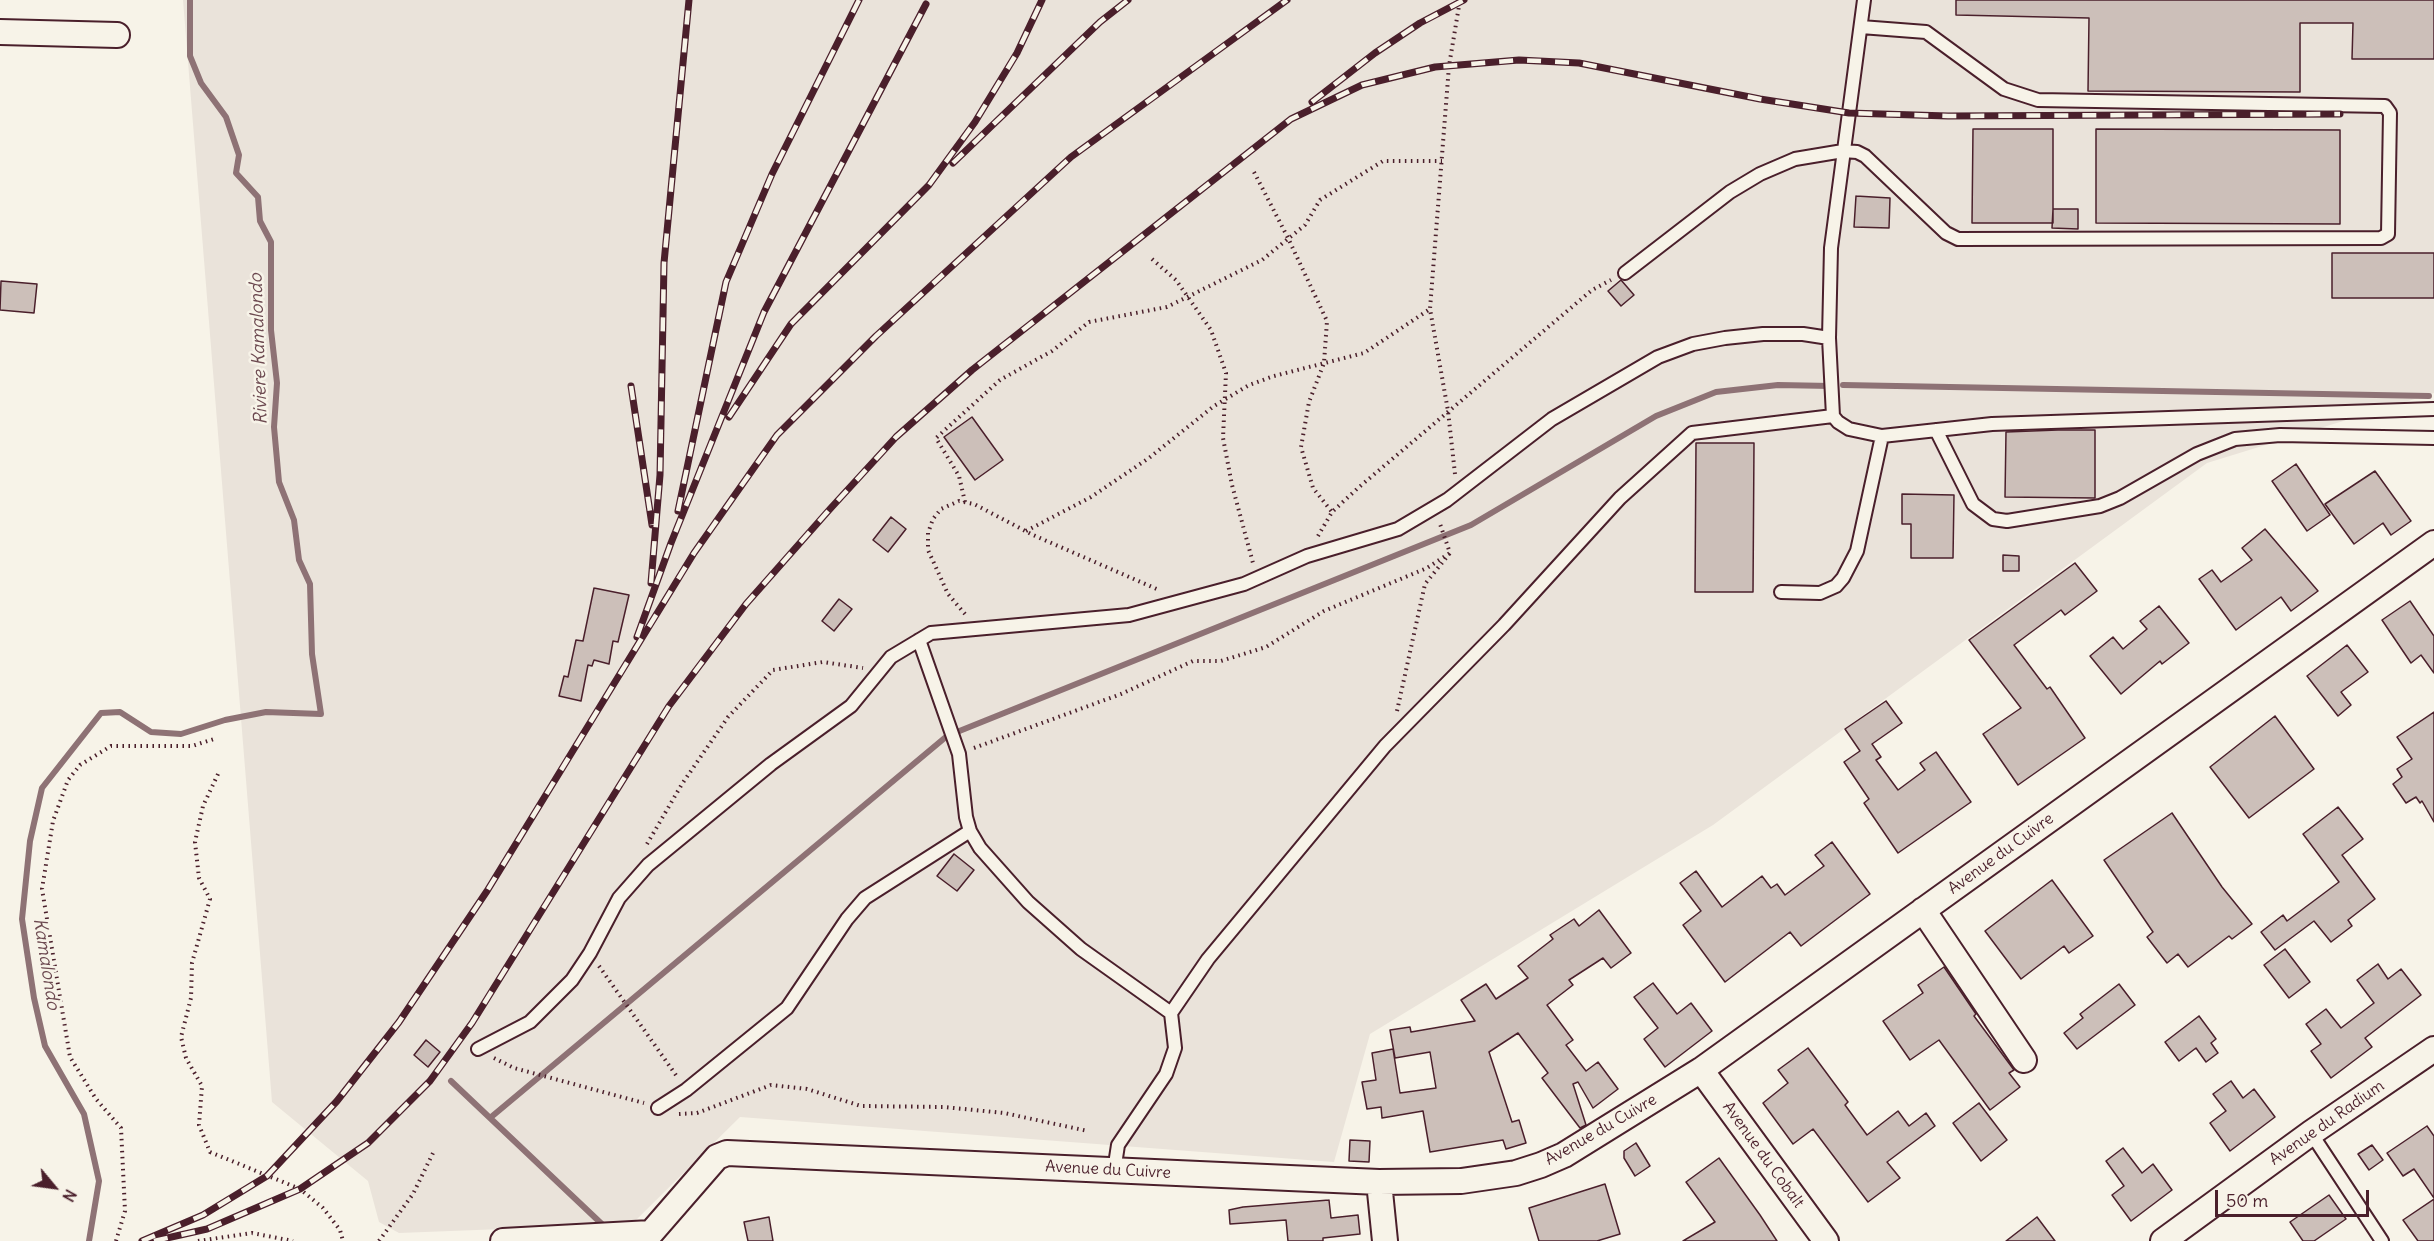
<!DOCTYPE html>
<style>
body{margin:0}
#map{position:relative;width:2434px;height:1241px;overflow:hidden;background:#f7f3e8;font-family:Delius,sans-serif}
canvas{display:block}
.north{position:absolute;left:24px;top:1157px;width:60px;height:60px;-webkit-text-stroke:4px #f7f3e8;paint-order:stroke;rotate:119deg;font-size:16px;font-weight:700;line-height:24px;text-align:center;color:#4a1f2b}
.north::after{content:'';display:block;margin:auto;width:21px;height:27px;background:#4a1f2b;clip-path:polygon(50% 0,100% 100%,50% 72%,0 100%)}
.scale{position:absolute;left:2215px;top:1190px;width:154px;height:27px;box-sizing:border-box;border:3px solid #4a1f2b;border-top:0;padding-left:8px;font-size:18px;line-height:21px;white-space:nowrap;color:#4a1f2b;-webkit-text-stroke:4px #f7f3e8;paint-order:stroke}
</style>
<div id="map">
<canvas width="2434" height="1241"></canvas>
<div class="north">N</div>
<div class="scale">50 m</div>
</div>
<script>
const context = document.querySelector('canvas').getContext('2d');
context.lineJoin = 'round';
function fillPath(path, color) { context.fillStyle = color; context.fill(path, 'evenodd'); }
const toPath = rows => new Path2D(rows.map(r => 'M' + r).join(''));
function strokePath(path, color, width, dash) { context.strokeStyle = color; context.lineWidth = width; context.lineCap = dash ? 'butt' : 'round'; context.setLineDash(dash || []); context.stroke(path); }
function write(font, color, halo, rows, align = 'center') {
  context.font = font + ' Delius,sans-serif'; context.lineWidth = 5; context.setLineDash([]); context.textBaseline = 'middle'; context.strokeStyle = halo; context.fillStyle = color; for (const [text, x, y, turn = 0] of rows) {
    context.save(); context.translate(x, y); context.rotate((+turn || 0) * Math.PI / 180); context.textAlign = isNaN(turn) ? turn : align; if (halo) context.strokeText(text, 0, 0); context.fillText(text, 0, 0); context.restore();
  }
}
const built = toPath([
 [183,0,2434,0,2434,393,2207,463,1713,825,1370,1034,1334,1162,740,1117,632,1224,399,1233,379,1222,368,1181,272,1102]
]);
const stream = toPath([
 [1843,385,2429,396],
 [451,1081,605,1227],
 [490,1118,947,736,1471,525,1656,416,1716,392,1778,385,1831,386],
 [89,1241,99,1181,84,1114,45,1046,34,998,22,919,30,841,42,788,101,713,120,712,151,732,181,734,225,720,266,712,321,714,312,654,310,584,299,560,294,520,279,482,274,427,277,383,271,330,271,242,260,221,258,197,236,173,239,155,226,117,201,83,190,56,190,0]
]);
const building = toPath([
 [1956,0,2434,0,2434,59,2352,59,2353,23,2300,23,2300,92,2088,91,2089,18,1956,15,1956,0],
 [1973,129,2053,129,2053,223,1972,223,1973,129],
 [2096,129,2340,130,2340,224,2096,223,2096,129],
 [1856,196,1890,198,1889,228,1854,227,1856,196],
 [2053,209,2078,209,2078,229,2052,228,2053,209],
 [2332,253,2434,253,2434,298,2332,298,2332,253],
 [1621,280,1634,295,1621,306,1608,291,1621,280],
 [1,281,37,284,34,313,0,310,1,281],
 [972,417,1003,460,975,480,944,437,972,417],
 [2058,430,2095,430,2095,498,2005,497,2006,432,2058,430],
 [1696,443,1754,443,1753,592,1695,592,1696,443],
 [2296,464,2330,515,2307,531,2272,481,2296,464],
 [2375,471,2411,521,2391,535,2383,523,2354,544,2325,504,2375,471],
 [1902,494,1954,495,1953,558,1911,558,1911,524,1902,524,1902,494],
 [891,517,906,529,888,552,873,540,891,517],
 [2265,529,2318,591,2291,611,2281,597,2236,630,2199,579,2212,570,2221,582,2252,560,2242,548,2265,529],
 [2003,555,2019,556,2019,571,2003,571,2003,555],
 [2075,563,2097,591,2065,615,2061,610,2014,645,2047,689,2050,687,2085,738,2018,785,1983,734,2021,708,1969,640,2075,563],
 [594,588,629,595,618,642,613,641,609,664,594,660,592,666,588,665,581,701,559,696,564,676,568,677,576,640,583,641,594,588],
 [839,599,852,609,834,631,822,621,839,599],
 [2410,601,2434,636,2434,673,2421,655,2411,663,2382,620,2410,601],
 [2159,606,2189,643,2162,664,2160,661,2121,694,2090,656,2113,637,2123,649,2147,629,2140,621,2159,606],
 [2347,645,2368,672,2341,692,2351,705,2338,716,2307,676,2347,645],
 [1886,701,1902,723,1872,744,1881,757,1876,760,1898,790,1925,770,1920,763,1936,752,1971,802,1898,853,1864,803,1869,799,1844,762,1860,751,1845,729,1886,701],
 [2434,712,2434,822,2422,801,2420,803,2416,797,2406,803,2393,784,2402,777,2397,769,2412,759,2397,737,2434,712],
 [2275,716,2314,769,2249,818,2210,767,2275,716],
 [2338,807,2363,839,2342,855,2375,899,2348,920,2352,926,2331,942,2314,921,2275,950,2261,932,2283,915,2287,921,2339,882,2303,834,2338,807],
 [2172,813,2222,887,2252,924,2232,939,2229,936,2188,967,2178,954,2167,963,2147,937,2153,932,2104,860,2172,813],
 [1832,842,1870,894,1801,946,1790,932,1725,982,1683,925,1701,911,1680,883,1696,871,1722,907,1762,876,1771,888,1777,884,1785,895,1824,866,1815,855,1832,842],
 [954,854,974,870,957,891,937,876,954,854],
 [2052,880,2093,936,2069,953,2064,946,2021,979,1985,931,2052,880],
 [1599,910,1631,953,1611,968,1603,958,1569,980,1573,985,1547,1005,1573,1040,1566,1045,1586,1071,1598,1062,1618,1089,1593,1108,1578,1082,1573,1084,1586,1125,1580,1128,1542,1078,1548,1073,1518,1033,1489,1052,1512,1122,1519,1120,1526,1143,1506,1149,1503,1140,1430,1152,1423,1111,1382,1118,1381,1107,1367,1109,1362,1082,1376,1080,1372,1053,1393,1049,1400,1093,1436,1088,1430,1052,1395,1058,1390,1030,1410,1027,1411,1032,1475,1021,1461,1000,1486,984,1496,999,1528,978,1518,966,1553,939,1550,935,1574,919,1579,926,1599,910],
 [2285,949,2310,982,2289,998,2264,965,2285,949],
 [2378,964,2388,979,2401,969,2421,995,2365,1038,2372,1047,2331,1078,2311,1051,2321,1044,2306,1024,2326,1009,2341,1028,2374,1003,2357,980,2378,964],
 [1944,967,1976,1014,1974,1016,2014,1070,2009,1073,2020,1087,1990,1110,1939,1040,1910,1060,1883,1021,1923,993,1918,985,1944,967],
 [1653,983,1677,1014,1691,1003,1712,1031,1665,1067,1644,1039,1658,1028,1634,997,1653,983],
 [2119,984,2135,1005,2077,1049,2064,1033,2083,1018,2080,1014,2119,984],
 [2199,1016,2216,1039,2211,1043,2218,1053,2206,1062,2196,1048,2179,1061,2165,1042,2199,1016],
 [426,1040,440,1052,428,1067,414,1055,426,1040],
 [1808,1048,1848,1102,1845,1105,1867,1135,1898,1111,1909,1126,1926,1113,1935,1126,1887,1162,1900,1178,1868,1202,1813,1129,1793,1144,1763,1103,1788,1083,1778,1070,1808,1048],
 [2231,1081,2243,1098,2254,1089,2275,1117,2230,1151,2210,1123,2226,1111,2213,1094,2231,1081],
 [1979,1103,2007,1140,1981,1161,1953,1123,1979,1103],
 [2427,1126,2434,1136,2434,1198,2414,1169,2403,1176,2387,1153,2427,1126],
 [1350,1140,1370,1141,1369,1162,1349,1161,1350,1140],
 [1636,1143,1650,1166,1635,1176,1624,1158,1624,1151,1636,1143],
 [2372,1145,2383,1160,2369,1170,2358,1154,2372,1145],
 [2123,1148,2142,1173,2153,1164,2172,1190,2131,1221,2112,1195,2124,1186,2106,1161,2123,1148],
 [1719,1158,1760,1215,1777,1241,1683,1241,1715,1222,1686,1182,1719,1158],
 [1605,1184,1620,1234,1597,1241,1539,1241,1529,1208,1605,1184],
 [2329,1195,2346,1219,2314,1241,2303,1241,2290,1222,2329,1195],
 [2434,1199,2434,1241,2418,1241,2403,1220,2434,1199],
 [1329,1200,1331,1218,1358,1215,1360,1234,1323,1238,1323,1241,1288,1241,1286,1220,1230,1224,1229,1210,1243,1207,1329,1200],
 [769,1217,773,1241,748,1241,744,1222,769,1217],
 [2037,1217,2055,1241,2006,1241,2037,1217]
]);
const path = toPath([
 [1254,172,1288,238,1327,321,1324,363,1309,402,1301,447,1313,488,1332,512],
 [1152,259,1176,280,1211,330,1226,373,1223,438,1232,485,1253,563],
 [1455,474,1448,411,1430,309,1449,66,1460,0],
 [965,502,959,476,936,438,1000,380,1052,351,1089,322,1167,307,1262,260,1305,225,1320,200,1383,161,1442,161],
 [1026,531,1091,497,1149,458,1214,406,1249,385,1274,376,1364,353,1430,309],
 [1318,536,1332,512,1358,488,1592,290,1611,280],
 [965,614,948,594,928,550,928,533,933,519,941,509,959,501,974,504,1033,535,1159,590],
 [1397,711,1425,584,1450,553,1439,521],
 [974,748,1121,694,1193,661,1221,661,1266,647,1324,611,1427,568,1450,553],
 [218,774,203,806,195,842,199,878,210,899,192,963,191,998,181,1037,186,1058,202,1086,199,1125,210,1152,300,1189,323,1208,340,1230,343,1241],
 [647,844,682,784,728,717,773,670,823,662,863,668],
 [599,966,678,1078],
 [494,1058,514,1068,644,1103],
 [679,1114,697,1113,771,1085,807,1089,861,1106,944,1107,1004,1113,1088,1131],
 [116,1241,125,1211,121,1128,96,1099,70,1057,42,889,53,821,68,780,80,765,111,746,192,746,214,739],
 [198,1241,252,1233,293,1241],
 [379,1241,413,1194,433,1153]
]);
const lane = toPath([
 [1864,0,1831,248,1829,338,1833,416,1838,422,1849,429,1882,436,1992,424,2434,409],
 [1625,273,1730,192,1760,174,1795,159,1843,151,1857,152,1865,156,1946,233,1958,239,2381,238,2388,234,2390,113,2385,106,2038,100,2004,89,1926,32,1861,27],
 [1936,430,1973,504,1993,519,2007,521,2100,506,2120,498,2197,454,2235,439,2280,435,2434,438],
 [1781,592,1820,593,1836,586,1843,578,1857,551,1882,436],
 [919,640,959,754,966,817,970,831,980,848,1028,902,1081,949,1171,1013],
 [478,1049,530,1022,572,980,590,953,619,898,648,865,771,764,851,706,891,657,931,633,1129,615,1244,584,1307,556,1398,529,1447,500,1552,419,1658,357,1693,344,1725,338,1763,334,1803,334,1829,338],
 [658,1108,686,1090,787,1008,847,919,865,898,970,831],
 [2311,1133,2382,1241],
 [1114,1171,1118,1145,1166,1074,1175,1048,1171,1013,1208,959,1385,746,1504,625,1620,498,1692,433,1833,416]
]);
const street = toPath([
 [0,32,117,35],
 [1923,910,2024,1060],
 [1701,1070,1826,1241],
 [1379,1182,1385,1241],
 [503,1241,651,1233,717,1157,727,1153,1379,1182,1461,1181,1516,1173,1541,1165,1564,1155,1701,1070,2434,543],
 [2163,1241,2311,1133,2434,1049]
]);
const rail = toPath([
 [1312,102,1375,53,1420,23,1464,0],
 [953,163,1100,22,1128,0],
 [631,386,652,525],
 [729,417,791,324,929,185,975,122,1017,53,1042,0],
 [678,511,726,282,772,174,859,0],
 [651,583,660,475,664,263,689,0],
 [637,637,671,543,764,312,926,4],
 [142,1241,203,1215,267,1176,337,1101,399,1022,487,891,694,553,777,435,876,336,1071,157,1287,0],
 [154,1241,207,1229,300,1189,368,1143,430,1081,472,1023,669,706,746,604,830,509,896,437,972,370,1291,119,1362,85,1435,67,1519,60,1579,63,1760,99,1849,113,1948,116,2340,114]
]);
const streetNames = [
 ["Avenue du Cuivre",2001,854,-36],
 ["Avenue du Radium",2327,1123,-35],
 ["Avenue du Cuivre",1601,1130,-30],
 ["Avenue du Cobalt",1763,1155,54],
 ["Avenue du Cuivre",1108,1170,3]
];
const waterNames = [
 ["Riviere Kamalondo",259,349,-92],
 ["Kamalondo",46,964,81]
];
fillPath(built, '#eae3da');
strokePath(stream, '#8e7275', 6);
fillPath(building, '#ccbfb9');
strokePath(building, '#4a1f2b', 1.5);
strokePath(lane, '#4a1f2b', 16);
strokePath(street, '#4a1f2b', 28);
strokePath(path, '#4a1f2b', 4, [1.5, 4.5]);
strokePath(lane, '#f7f3e8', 12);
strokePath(street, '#f7f3e8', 24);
strokePath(rail, '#4a1f2b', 7);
strokePath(rail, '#f7f3e8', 4.5, [14]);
write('16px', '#4a1f2b', '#f7f3e8', streetNames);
write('italic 18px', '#6c4950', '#f7f3e8', waterNames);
</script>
